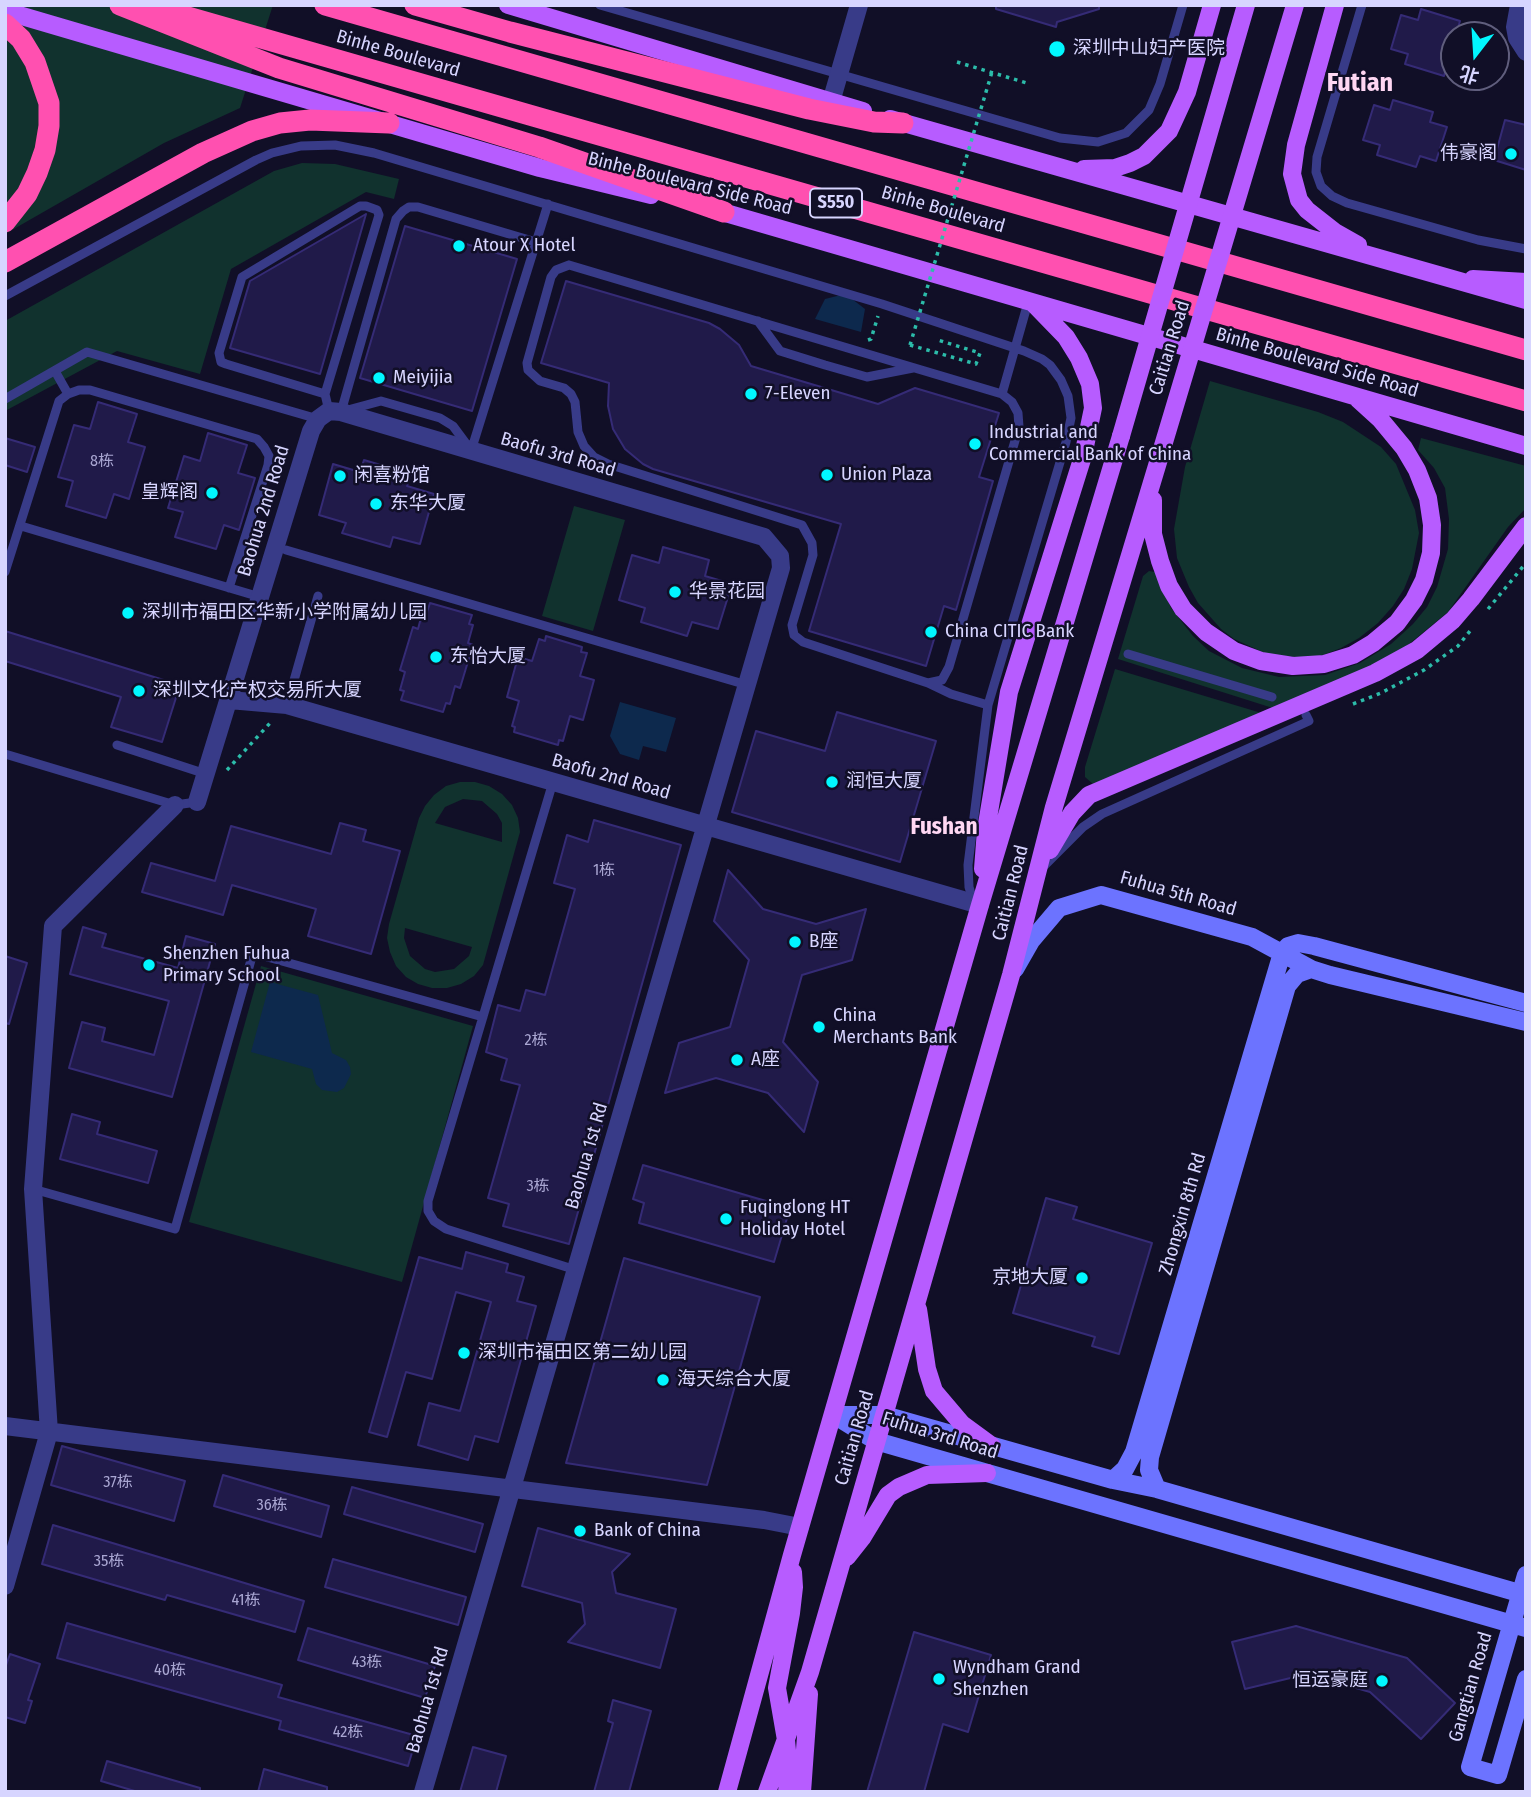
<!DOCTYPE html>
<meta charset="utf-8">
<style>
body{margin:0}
#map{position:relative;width:1531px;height:1797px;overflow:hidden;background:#110f27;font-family:"Fira Sans Condensed","Noto Sans SC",sans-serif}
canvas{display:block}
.frame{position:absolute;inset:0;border:7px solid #d7d5ff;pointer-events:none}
.north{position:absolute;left:1440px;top:21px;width:70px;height:70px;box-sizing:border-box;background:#110f27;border:2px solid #605e7d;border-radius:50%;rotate:197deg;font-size:19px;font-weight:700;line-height:28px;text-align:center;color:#d7d5ff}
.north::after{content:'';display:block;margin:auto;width:24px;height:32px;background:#01f7ff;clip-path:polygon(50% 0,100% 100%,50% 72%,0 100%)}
</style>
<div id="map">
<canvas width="1531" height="1797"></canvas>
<div class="frame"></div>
<div class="north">北</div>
</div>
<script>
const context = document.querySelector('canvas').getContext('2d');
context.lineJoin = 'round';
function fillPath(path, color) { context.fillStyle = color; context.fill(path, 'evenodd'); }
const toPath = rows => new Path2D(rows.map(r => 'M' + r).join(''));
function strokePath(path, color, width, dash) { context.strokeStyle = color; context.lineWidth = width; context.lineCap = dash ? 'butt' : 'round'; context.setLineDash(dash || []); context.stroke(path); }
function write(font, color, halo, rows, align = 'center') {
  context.font = font + ' "Fira Sans Condensed","Noto Sans SC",sans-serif'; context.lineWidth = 5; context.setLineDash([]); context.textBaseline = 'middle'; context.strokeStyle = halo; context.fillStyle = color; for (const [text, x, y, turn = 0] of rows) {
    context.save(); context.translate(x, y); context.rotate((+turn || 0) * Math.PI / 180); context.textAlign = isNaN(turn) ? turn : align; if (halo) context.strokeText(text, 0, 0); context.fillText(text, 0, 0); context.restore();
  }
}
const green = toPath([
 [5,5,273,5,240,108,164,143,5,234],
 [302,163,335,164,399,179,394,199,366,192,231,269,200,374,117,351,5,411,5,321,274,171],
 [1210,381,1318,412,1343,422,1381,447,1396,464,1415,510,1419,533,1412,569,1404,589,1393,606,1378,623,1359,638,1341,648,1323,655,1305,658,1267,654,1234,639,1221,629,1198,603,1189,587,1177,558,1174,529,1185,467],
 [1421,438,1526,466,1526,508,1508,527,1448,612,1398,653,1279,710,1118,659,1143,576,1149,571,1155,572,1171,608,1193,636,1209,651,1242,668,1279,677,1325,675,1360,663,1391,644,1413,624,1427,607,1437,587,1448,549,1449,519,1445,488,1434,468,1418,450],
 [574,506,625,520,593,631,542,616],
 [1115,669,1268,715,1093,784,1085,777,1085,767],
 [460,782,475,782,489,786,502,794,512,805,518,818,520,832,483,965,474,976,461,984,447,988,432,988,418,984,406,977,396,966,390,952,387,938,389,924,419,818,425,806,434,795,446,786],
 [463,799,482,801,497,814,502,823,502,842,435,823,445,807],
 [405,928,472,947,469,956,454,969,435,972,425,969,410,956,404,938],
 [261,966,473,1026,402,1282,189,1222]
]);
const water = toPath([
 [841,295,852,299,865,309,861,332,815,319,825,299],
 [620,702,676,718,666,752,643,746,639,760,620,754,610,736],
 [270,982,318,995,332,1053,346,1060,350,1067,351,1074,344,1088,337,1092,322,1090,316,1084,312,1069,251,1052]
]);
const building = toPath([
 [996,5,1099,5,1099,9,1057,22,1056,27,996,9,996,5],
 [1421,9,1460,21,1456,35,1454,35,1454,68,1447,66,1444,76,1405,64,1408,54,1391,49,1401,15,1418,20,1421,9],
 [1393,100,1433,112,1430,122,1447,127,1436,161,1420,156,1416,167,1377,155,1380,145,1363,140,1374,105,1390,110,1393,100],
 [1505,120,1526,125,1526,170,1494,160,1505,120],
 [366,214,320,374,230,348,250,281,366,214],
 [405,226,517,259,472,411,360,378,405,226],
 [566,281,709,323,720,329,739,345,751,366,878,404,915,388,999,413,979,477,993,481,956,610,944,606,926,666,809,631,841,524,653,469,643,464,625,449,613,429,608,406,609,383,541,363,566,281],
 [98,402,137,414,128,442,145,447,129,499,114,494,106,518,66,506,73,481,58,477,74,425,90,429,98,402],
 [208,433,247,445,238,473,255,478,239,530,224,525,216,549,175,537,183,512,168,508,184,456,200,461,208,433],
 [5,438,35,447,27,472,5,465,5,438],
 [364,460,411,474,407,486,434,494,420,544,393,537,390,547,342,533,346,523,319,515,333,464,360,472,364,460],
 [663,547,709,560,705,576,732,584,718,629,692,622,687,636,641,622,645,608,619,600,632,555,659,563,663,547],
 [430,603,472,615,469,624,473,625,468,643,473,645,460,688,455,686,450,704,446,703,443,712,401,700,404,691,400,690,405,672,400,670,413,627,418,629,423,610,427,612,430,603],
 [5,631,180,685,162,742,111,727,121,697,5,661,5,631],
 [546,636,582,647,581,652,587,653,580,676,594,680,583,720,570,716,563,741,559,740,558,745,514,732,515,727,512,726,519,701,507,697,518,657,532,661,539,639,545,641,546,636],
 [837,712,936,741,900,862,732,812,756,731,825,751,837,712],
 [594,820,681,845,569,1244,503,1226,509,1204,488,1198,520,1085,501,1080,507,1059,486,1052,498,1005,520,1011,526,990,545,995,575,889,554,883,567,835,588,842,594,820],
 [340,823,366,830,363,841,400,851,371,954,308,936,316,909,232,885,223,915,142,892,151,863,215,881,231,826,331,854,340,823],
 [728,870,763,909,816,924,866,909,852,960,802,975,783,1042,818,1082,804,1132,768,1093,716,1078,665,1093,679,1043,730,1027,749,960,714,921,728,870],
 [83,927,106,934,102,947,178,968,186,936,215,944,172,1097,69,1068,82,1022,105,1028,102,1041,154,1055,169,1001,70,974,83,927],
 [5,956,27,963,9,1024,5,1023,5,956],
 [72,1114,100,1122,97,1134,157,1151,148,1183,60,1159,72,1114],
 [643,1165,790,1208,774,1262,639,1223,644,1203,633,1199,643,1165],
 [1046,1198,1077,1207,1073,1219,1152,1243,1119,1354,1092,1346,1095,1337,1013,1313,1046,1198],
 [466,1252,508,1264,506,1272,524,1277,517,1301,536,1306,498,1442,475,1436,468,1460,418,1445,429,1403,460,1411,491,1302,456,1292,432,1379,406,1372,387,1437,369,1432,419,1257,462,1269,466,1252],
 [624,1258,760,1297,707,1485,566,1463,624,1258],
 [62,1446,185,1481,174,1521,51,1485,62,1446],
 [223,1475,329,1506,321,1537,214,1506,223,1475],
 [352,1487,483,1524,475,1552,344,1514,352,1487],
 [53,1525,304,1601,295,1632,167,1595,165,1600,42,1564,53,1525],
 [538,1528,630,1554,612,1572,616,1593,676,1609,660,1668,568,1642,585,1624,582,1603,522,1586,538,1528],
 [333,1559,466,1597,458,1625,325,1587,333,1559],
 [67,1623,282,1685,278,1697,417,1736,408,1766,279,1729,281,1721,57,1658,67,1623],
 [1296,1626,1407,1658,1455,1703,1421,1739,1370,1692,1307,1674,1245,1689,1232,1642,1296,1626],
 [308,1628,435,1666,425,1698,298,1660,308,1628],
 [914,1632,991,1655,968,1732,943,1724,924,1792,867,1792,914,1632],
 [10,1654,40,1664,28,1700,32,1701,25,1723,5,1717,5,1668,10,1654],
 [613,1700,651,1711,629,1792,594,1792,613,1723,608,1721,613,1700],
 [473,1747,506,1756,496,1792,460,1792,473,1747],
 [107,1761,200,1788,200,1792,138,1792,101,1781,107,1761],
 [264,1769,327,1787,327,1792,258,1792,264,1769]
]);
const path = toPath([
 [957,62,1030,84],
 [868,340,871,339,878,316],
 [910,345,976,364,980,353,938,340],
 [1488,609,1526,563],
 [1353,704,1381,693,1424,670,1458,646,1470,631],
 [227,770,271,722]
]);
const lane = toPath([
 [600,5,1060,138,1098,142,1126,133,1149,110,1160,84,1183,5],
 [1362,5,1317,157,1316,172,1321,186,1332,196,1347,203,1478,240,1526,249],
 [569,265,1002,394,1012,402,1018,413,1019,427,949,667,942,680,928,683,803,642,794,635,792,625,813,555,812,543,802,525,608,464,594,457,584,446,578,432,575,402,571,394,564,388,540,381,528,370,527,363,551,277,556,270,569,265],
 [5,296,256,160,272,153,301,146,335,145,374,153,882,304,1024,351,1042,359,1050,365,1061,380,1068,396,1071,418,1066,442,988,705,968,865,969,887,972,897,978,903],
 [758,321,780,351,825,365,867,377,913,368],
 [55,371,68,394],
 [325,394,226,364,221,362,219,353,242,277,360,206,366,206,377,210,379,215,325,394,329,411],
 [1002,394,1029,299],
 [5,399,87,352,318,419],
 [344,411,381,401,440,418,453,426,470,449],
 [341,412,396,219,403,211,409,207,418,207,536,242],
 [471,451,548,204],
 [21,526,260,597],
 [286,550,747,685],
 [5,572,59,401,68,394,79,390,90,390,257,439,264,447,269,456,268,465,229,588],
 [1128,654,1272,697],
 [928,683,951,694,988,705],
 [287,705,318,596],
 [117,745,206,774],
 [5,754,175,805,197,802],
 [553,782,428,1201,428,1211,434,1221,446,1229,576,1270],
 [1041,869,1083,827,1102,814,1309,721,1306,715],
 [33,1189,175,1229,253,953,483,1017]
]);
const street = toPath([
 [1519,5,1515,27,1517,38,1526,52],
 [831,102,859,5],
 [229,700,287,705,980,905],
 [197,802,311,431,318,419,329,411,341,412,764,537,780,556,781,568,423,1792],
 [5,1426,764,1520,800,1527],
 [5,1586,49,1432,33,1189,53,926,175,805]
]);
const secondary = toPath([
 [1015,969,1031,941,1059,908,1101,895,1252,937,1311,969,1330,975,1526,1022],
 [834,1415,876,1441,1526,1628],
 [837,1415,884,1415,1113,1480,1157,1489,1526,1595],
 [1113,1480,1125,1469,1134,1452,1282,953,1288,946,1298,943,1314,946,1526,1003],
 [1157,1489,1149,1470,1150,1457,1287,986,1297,974,1311,969],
 [1526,1575,1470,1767,1498,1775,1526,1679]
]);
const primary = toPath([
 [508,5,863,111],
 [1335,5,1296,145,1292,174,1299,200,1307,210,1335,232,1358,245],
 [5,11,540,168,651,195],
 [890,119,1526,300],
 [1084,169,1115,168,1130,163,1144,156,1169,131,1187,92,1212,5],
 [712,209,1526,446],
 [1473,279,1526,282],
 [1153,500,1153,534,1160,561,1169,586,1183,609,1206,632,1234,651,1261,661,1293,666,1324,664,1353,655,1373,643,1397,623,1414,600,1424,580,1431,553,1432,525,1428,498,1417,470,1404,448,1380,419,1358,399],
 [1050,850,1072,813,1089,795,1375,673,1417,650,1453,620,1471,599,1526,526],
 [983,869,986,830,1009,692,1083,456,1093,408,1090,384,1079,358,1066,337,1034,304],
 [918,1309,927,1369,934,1391,962,1424,992,1446],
 [847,1557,862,1538,888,1495,899,1487,927,1475,987,1473],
 [727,1792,792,1555,980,905,1121,436],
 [767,1792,810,1672,1011,975,1054,807,1162,449],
 [787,1792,789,1771,786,1740,777,1688,791,1613,794,1587,793,1572],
 [802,1792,809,1694]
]);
const highway = toPath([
 [120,5,279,68,539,147,724,212],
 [146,5,1526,401],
 [325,5,1526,350],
 [415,5,510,32,809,109,874,122,903,123],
 [5,24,21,39,35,62,49,103,49,126,45,150,37,173,27,194,5,222],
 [5,262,203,153,252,131,280,123,310,120,389,123]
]);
const pathBridge = toPath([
 [910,345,992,72]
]);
const primaryBridge = toPath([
 [1121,436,1246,5],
 [1162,449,1295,5]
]);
const markers = [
 [1057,49,9,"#01f7ff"],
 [1511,154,7,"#01f7ff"],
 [459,246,7,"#01f7ff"],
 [379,378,7,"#01f7ff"],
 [751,394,7,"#01f7ff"],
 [975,444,7,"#01f7ff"],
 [827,475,7,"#01f7ff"],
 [340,476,7,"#01f7ff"],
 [212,493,7,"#01f7ff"],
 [376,504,7,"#01f7ff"],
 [675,592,7,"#01f7ff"],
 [128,613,7,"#01f7ff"],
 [931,632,7,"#01f7ff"],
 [436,657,7,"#01f7ff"],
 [139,691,7,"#01f7ff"],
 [832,782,7,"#01f7ff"],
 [795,942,7,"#01f7ff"],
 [149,965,7,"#01f7ff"],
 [819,1027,7,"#01f7ff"],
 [737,1060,7,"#01f7ff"],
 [726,1219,7,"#01f7ff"],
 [1082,1278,7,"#01f7ff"],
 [464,1353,7,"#01f7ff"],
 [663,1380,7,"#01f7ff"],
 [580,1531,7,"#01f7ff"],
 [939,1679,7,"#01f7ff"],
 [1382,1681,7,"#01f7ff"]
];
const numberNames = [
 ["8栋",102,462],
 ["1栋",604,871],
 ["2栋",536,1041],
 ["3栋",538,1187],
 ["37栋",118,1483],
 ["36栋",272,1506],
 ["35栋",109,1562],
 ["41栋",246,1601],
 ["43栋",367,1663],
 ["40栋",170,1671],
 ["42栋",348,1733]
];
const shields = [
 [836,203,52]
];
const shieldNames = [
 ["S550",836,203]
];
const poiNames = [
 ["深圳中山妇产医院",1073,49],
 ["伟豪阁",1497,154,"right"],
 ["Atour X Hotel",473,246],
 ["Meiyijia",393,378],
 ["7-Eleven",765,394],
 ["Industrial and",989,433],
 ["Commercial Bank of China",989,455],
 ["Union Plaza",841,475],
 ["闲喜粉馆",354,476],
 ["皇辉阁",198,493,"right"],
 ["东华大厦",390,504],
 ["华景花园",689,592],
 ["深圳市福田区华新小学附属幼儿园",142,613],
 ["China CITIC Bank",945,632],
 ["东怡大厦",450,657],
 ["深圳文化产权交易所大厦",153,691],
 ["润恒大厦",846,782],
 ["B座",809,942],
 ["Shenzhen Fuhua",163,954],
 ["Primary School",163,976],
 ["China",833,1016],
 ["Merchants Bank",833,1038],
 ["A座",751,1060],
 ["Fuqinglong HT",740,1208],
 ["Holiday Hotel",740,1230],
 ["京地大厦",1068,1278,"right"],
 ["深圳市福田区第二幼儿园",478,1353],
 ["海天综合大厦",677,1380],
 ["Bank of China",594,1531],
 ["Wyndham Grand",953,1668],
 ["Shenzhen",953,1690],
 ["恒运豪庭",1368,1681,"right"]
];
const streetNames = [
 ["Binhe Boulevard",398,54,16],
 ["Binhe Boulevard Side Road",690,184,14],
 ["Binhe Boulevard",943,210,16],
 ["Caitian Road",1170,348,-73],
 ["Binhe Boulevard Side Road",1317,363,16],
 ["Baofu 3rd Road",558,455,16],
 ["Baohua 2nd Road",264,511,-73],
 ["Baofu 2nd Road",611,777,16],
 ["Caitian Road",1011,893,-76],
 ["Fuhua 5th Road",1178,894,16],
 ["Baohua 1st Rd",587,1156,-74],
 ["Zhongxin 8th Rd",1183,1214,-74],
 ["Fuhua 3rd Road",940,1436,17],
 ["Caitian Road",855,1438,-74],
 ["Gangtian Road",1471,1687,-74],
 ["Baohua 1st Rd",428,1700,-74]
];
const quarterNames = [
 ["Fushan",944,828]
];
const districtNames = [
 ["Futian",1360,84]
];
fillPath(green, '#11322e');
fillPath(water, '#0d294d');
fillPath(building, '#201a49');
strokePath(building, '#352b76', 2);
strokePath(path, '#2cbcaa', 3.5, [3.5, 5]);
strokePath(lane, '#383b88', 9);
strokePath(street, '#383b88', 18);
strokePath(secondary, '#6c73ff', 18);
strokePath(primary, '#b75cff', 18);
strokePath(highway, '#ff50b0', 21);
strokePath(pathBridge, '#2cbcaa', 3.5, [3.5, 5]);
strokePath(primaryBridge, '#b75cff', 18);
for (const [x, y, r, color] of markers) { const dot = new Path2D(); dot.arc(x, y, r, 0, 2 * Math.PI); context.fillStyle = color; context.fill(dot); strokePath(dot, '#110f27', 2.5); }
write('16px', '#a9a6d2', null, numberNames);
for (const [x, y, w] of shields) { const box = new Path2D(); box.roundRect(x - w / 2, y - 14.5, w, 29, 5); context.fillStyle = '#110f27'; context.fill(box); strokePath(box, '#d7d5ff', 2); }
write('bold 18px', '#d7d5ff', null, shieldNames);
write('19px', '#d7d5ff', '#110f27', poiNames, 'left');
write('19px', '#d7d5ff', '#110f27', streetNames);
write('bold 23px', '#ffd7f3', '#110f27', quarterNames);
write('bold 26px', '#ffd7f3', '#110f27', districtNames);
</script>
